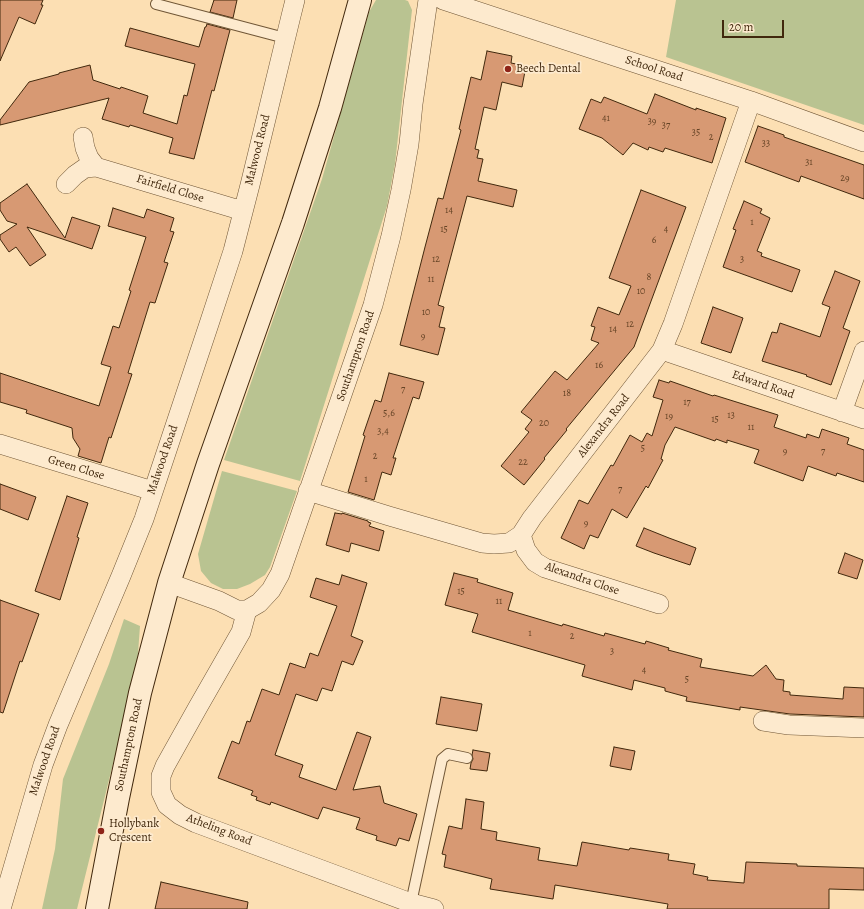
<!DOCTYPE html>
<style>
body{margin:0}
#map{position:relative;width:864px;height:909px;overflow:hidden;background:#fcdfb3;font-family:Alegreya,serif}
canvas{display:block}
.scale{position:absolute;left:722px;top:20px;width:62px;height:18px;box-sizing:border-box;border:2px solid #41280d;border-top:0;padding-left:5px;font-size:12px;line-height:14px;white-space:nowrap;color:#41280d;-webkit-text-stroke:3px #fdeace;paint-order:stroke}
</style>
<div id="map">
<canvas width="864" height="909"></canvas>
<div class="scale">20 m</div>
</div>
<script>
const context = document.querySelector('canvas').getContext('2d');
context.lineJoin = 'round';
function fillPath(path, color) { context.fillStyle = color; context.fill(path, 'evenodd'); }
const toPath = rows => new Path2D(rows.map(r => 'M' + r).join(''));
function strokePath(path, color, width, dash) { context.strokeStyle = color; context.lineWidth = width; context.lineCap = dash ? 'butt' : 'round'; context.setLineDash(dash || []); context.stroke(path); }
function write(font, color, halo, rows, align = 'center') {
  context.font = font + ' Alegreya,serif'; context.lineWidth = 3.5; context.setLineDash([]); context.textBaseline = 'middle'; context.strokeStyle = halo; context.fillStyle = color; for (const [text, x, y, turn = 0] of rows) {
    context.save(); context.translate(x, y); context.rotate((+turn || 0) * Math.PI / 180); context.textAlign = isNaN(turn) ? turn : align; if (halo) context.strokeText(text, 0, 0); context.fillText(text, 0, 0); context.restore();
  }
}
const green = toPath([
 [376,0,405,0,408,1,412,10,395,164,387,206,300,481,224,460,322,179,369,12],
 [676,0,864,0,864,125,666,57],
 [222,471,297,491,270,567,265,575,250,584,237,589,223,589,211,583,201,571,198,554],
 [124,619,140,626,137,667,77,909,42,909,55,849,63,779,109,664]
]);
const building = toPath([
 [0,0,43,0,41,5,43,5,35,24,19,17,0,61,0,0],
 [214,0,237,0,233,18,210,12,214,0],
 [207,24,230,30,214,91,212,90,194,159,169,153,173,138,130,125,129,127,102,119,109,98,0,125,0,120,29,82,59,74,59,73,90,65,93,80,120,89,121,87,148,96,143,113,177,124,184,95,187,96,195,64,125,46,130,28,199,47,205,27,206,27,207,24],
 [487,51,512,56,511,63,526,66,522,87,502,82,496,110,484,107,475,149,479,150,477,158,483,159,478,181,517,190,513,207,467,196,438,305,444,307,439,327,445,328,438,355,400,345,425,247,438,198,443,199,461,130,459,129,471,77,481,80,487,51],
 [655,94,696,110,696,108,726,118,712,163,665,148,663,152,649,147,648,150,633,143,623,155,602,138,579,129,591,99,601,103,604,97,647,114,655,94],
 [758,126,784,135,784,137,864,165,864,199,801,176,799,182,745,162,758,126],
 [27,184,65,238,72,217,100,226,92,249,27,227,46,255,30,266,16,247,9,252,0,239,0,235,17,224,7,221,0,210,0,203,27,184],
 [641,190,686,207,634,347,566,429,567,430,544,458,545,459,524,485,501,466,529,432,525,429,532,420,521,412,555,371,567,380,599,343,591,340,595,327,591,326,598,307,619,315,631,286,609,278,641,190],
 [744,201,762,209,760,213,770,218,757,251,762,253,761,256,800,270,792,292,723,267,736,230,733,229,744,201],
 [113,208,144,218,147,209,174,218,170,231,174,232,164,262,168,263,155,303,150,302,128,373,132,374,111,438,109,437,101,463,78,456,80,449,73,438,72,428,26,413,27,410,0,402,0,373,99,406,111,367,101,364,113,326,119,328,131,291,129,290,146,237,108,226,113,208],
 [835,271,860,281,843,328,850,331,831,385,806,376,807,375,762,361,772,332,777,333,780,323,820,337,830,307,822,304,835,271],
 [713,307,743,318,731,353,701,343,713,307],
 [389,373,424,382,419,399,413,397,393,458,396,458,391,475,382,472,374,500,348,492,365,436,363,435,375,400,381,402,389,373],
 [659,380,669,383,670,381,713,396,714,395,778,415,774,427,806,438,807,434,819,438,822,429,849,438,847,444,864,450,864,482,837,473,836,476,808,466,803,481,754,463,759,450,727,440,727,443,716,439,715,441,675,427,665,445,661,459,663,460,648,488,646,486,627,518,612,509,598,538,590,535,584,549,561,538,579,500,588,504,611,465,613,466,630,435,642,442,647,433,652,436,663,400,653,397,659,380],
 [0,484,36,497,28,520,0,509,0,484],
 [67,496,88,503,77,537,79,538,60,600,35,591,67,496],
 [335,513,342,514,342,513,368,521,368,522,371,523,369,526,384,531,379,551,351,543,349,552,326,545,335,513],
 [644,528,669,538,696,548,690,565,654,553,636,546,644,528],
 [845,553,863,560,857,579,838,573,845,553],
 [454,573,478,579,477,582,513,593,508,610,562,626,563,624,604,636,605,633,645,644,646,641,669,648,668,650,702,659,700,667,753,676,766,665,776,679,784,680,783,691,790,692,790,695,843,699,844,687,864,688,864,717,790,714,740,707,740,710,686,701,687,697,665,691,665,688,634,680,632,690,582,676,585,665,472,632,478,614,445,605,454,573],
 [342,575,367,583,351,636,363,641,353,665,342,661,332,691,322,688,317,701,296,694,275,755,303,765,299,777,336,790,357,732,371,737,353,790,380,786,384,803,417,814,409,841,399,838,396,846,376,840,377,836,356,829,360,818,323,807,318,819,271,802,270,805,256,800,257,797,251,795,253,791,218,778,232,741,239,744,247,721,250,722,262,689,279,695,290,663,305,668,310,653,318,656,337,606,310,597,316,578,339,585,342,575],
 [0,600,39,614,22,662,20,661,3,713,0,712,0,600],
 [441,697,482,704,477,731,436,724,441,697],
 [614,747,635,751,631,770,610,766,614,747],
 [473,750,490,753,487,771,470,769,471,763,473,759,472,755,473,750],
 [466,799,484,802,481,829,497,832,496,840,540,848,538,860,577,866,582,842,629,850,630,848,669,854,668,860,695,864,693,874,708,877,707,880,744,883,746,862,797,864,797,866,864,868,864,890,829,889,829,909,667,909,668,904,555,885,553,899,490,889,492,879,444,867,446,855,442,854,449,826,462,829,466,799],
 [161,882,248,902,247,909,155,909,161,882]
]);
const lane = toPath([
 [156,4,285,38],
 [411,903,442,759,448,754,467,758]
]);
const street = toPath([
 [443,0,751,101,864,142],
 [83,137,85,148,89,158,96,167,243,211],
 [66,184,75,175,85,168,96,167],
 [662,350,864,419],
 [842,412,864,351],
 [0,444,153,491],
 [308,491,389,516,482,543,494,544,509,543,521,535,532,518,662,350,673,324,751,101],
 [521,535,526,550,535,562,545,568,659,604],
 [169,583,219,601,237,610,247,610,259,603,271,590,280,574,373,305,391,236,401,190,409,144,413,104,428,0],
 [247,610,241,632,198,707,165,766,161,776,161,792,167,805,180,815,196,823,411,903,434,909],
 [763,721,789,725,864,728],
 [1,909,43,765,58,725,121,576,144,519,209,324,233,251,250,185,291,16,295,0]
]);
const secondary = toPath([
 [97,909,118,798,140,693,169,583,208,464,293,223,330,108,360,0]
]);
const markers = [
 [508,69,4,"#8f2418"],
 [101,831,4,"#8f2418"]
];
const numberNames = [
 ["41",606,119],
 ["39",652,122],
 ["37",666,126],
 ["35",696,133],
 ["2",711,138],
 ["33",766,144],
 ["31",809,163],
 ["29",845,179],
 ["14",449,211],
 ["1",752,223],
 ["15",444,230],
 ["4",666,230],
 ["6",654,241],
 ["12",436,260],
 ["3",742,260],
 ["8",649,278],
 ["11",431,280],
 ["10",641,292],
 ["10",426,313],
 ["12",630,325],
 ["14",613,330],
 ["9",423,337],
 ["16",599,366],
 ["7",403,390],
 ["18",567,394],
 ["17",687,403],
 ["5,6",389,414],
 ["13",731,416],
 ["19",669,417],
 ["15",715,420],
 ["20",544,424],
 ["11",751,428],
 ["3,4",383,432],
 ["5",643,449],
 ["9",785,452],
 ["7",823,452],
 ["2",375,457],
 ["22",523,463],
 ["1",366,480],
 ["7",620,490],
 ["9",586,524],
 ["15",461,592],
 ["11",499,602],
 ["1",530,634],
 ["2",572,637],
 ["3",612,652],
 ["4",644,671],
 ["5",687,680]
];
const poiNames = [
 ["Beech Dental",516,69],
 ["Hollybank",109,824],
 ["Crescent",109,838]
];
const streetNames = [
 ["School Road",654,69,18],
 ["Malwood Road",258,150,-76],
 ["Fairfield Close",170,189,17],
 ["Southampton Road",356,356,-71],
 ["Edward Road",763,385,19],
 ["Alexandra Road",604,426,-52],
 ["Malwood Road",163,460,-71],
 ["Green Close",76,468,17],
 ["Alexandra Close",582,579,19],
 ["Southampton Road",129,745,-78],
 ["Malwood Road",45,761,-71],
 ["Atheling Road",219,830,21]
];
fillPath(green, '#b9c391');
fillPath(building, '#d79973');
strokePath(building, '#41280d', 1);
strokePath(lane, '#705636', 12);
strokePath(street, '#705636', 20);
strokePath(secondary, '#41280d', 24);
strokePath(lane, '#fdeace', 10);
strokePath(street, '#fdeace', 19);
strokePath(secondary, '#fdeace', 22);
for (const [x, y, r, color] of markers) { const dot = new Path2D(); dot.arc(x, y, r, 0, 2 * Math.PI); context.fillStyle = color; context.fill(dot); strokePath(dot, '#fdeace', 1.5); }
write('10px', '#664426', null, numberNames);
write('12px', '#41280d', '#fdeace', poiNames, 'left');
write('12px', '#41280d', '#fdeace', streetNames);
</script>
